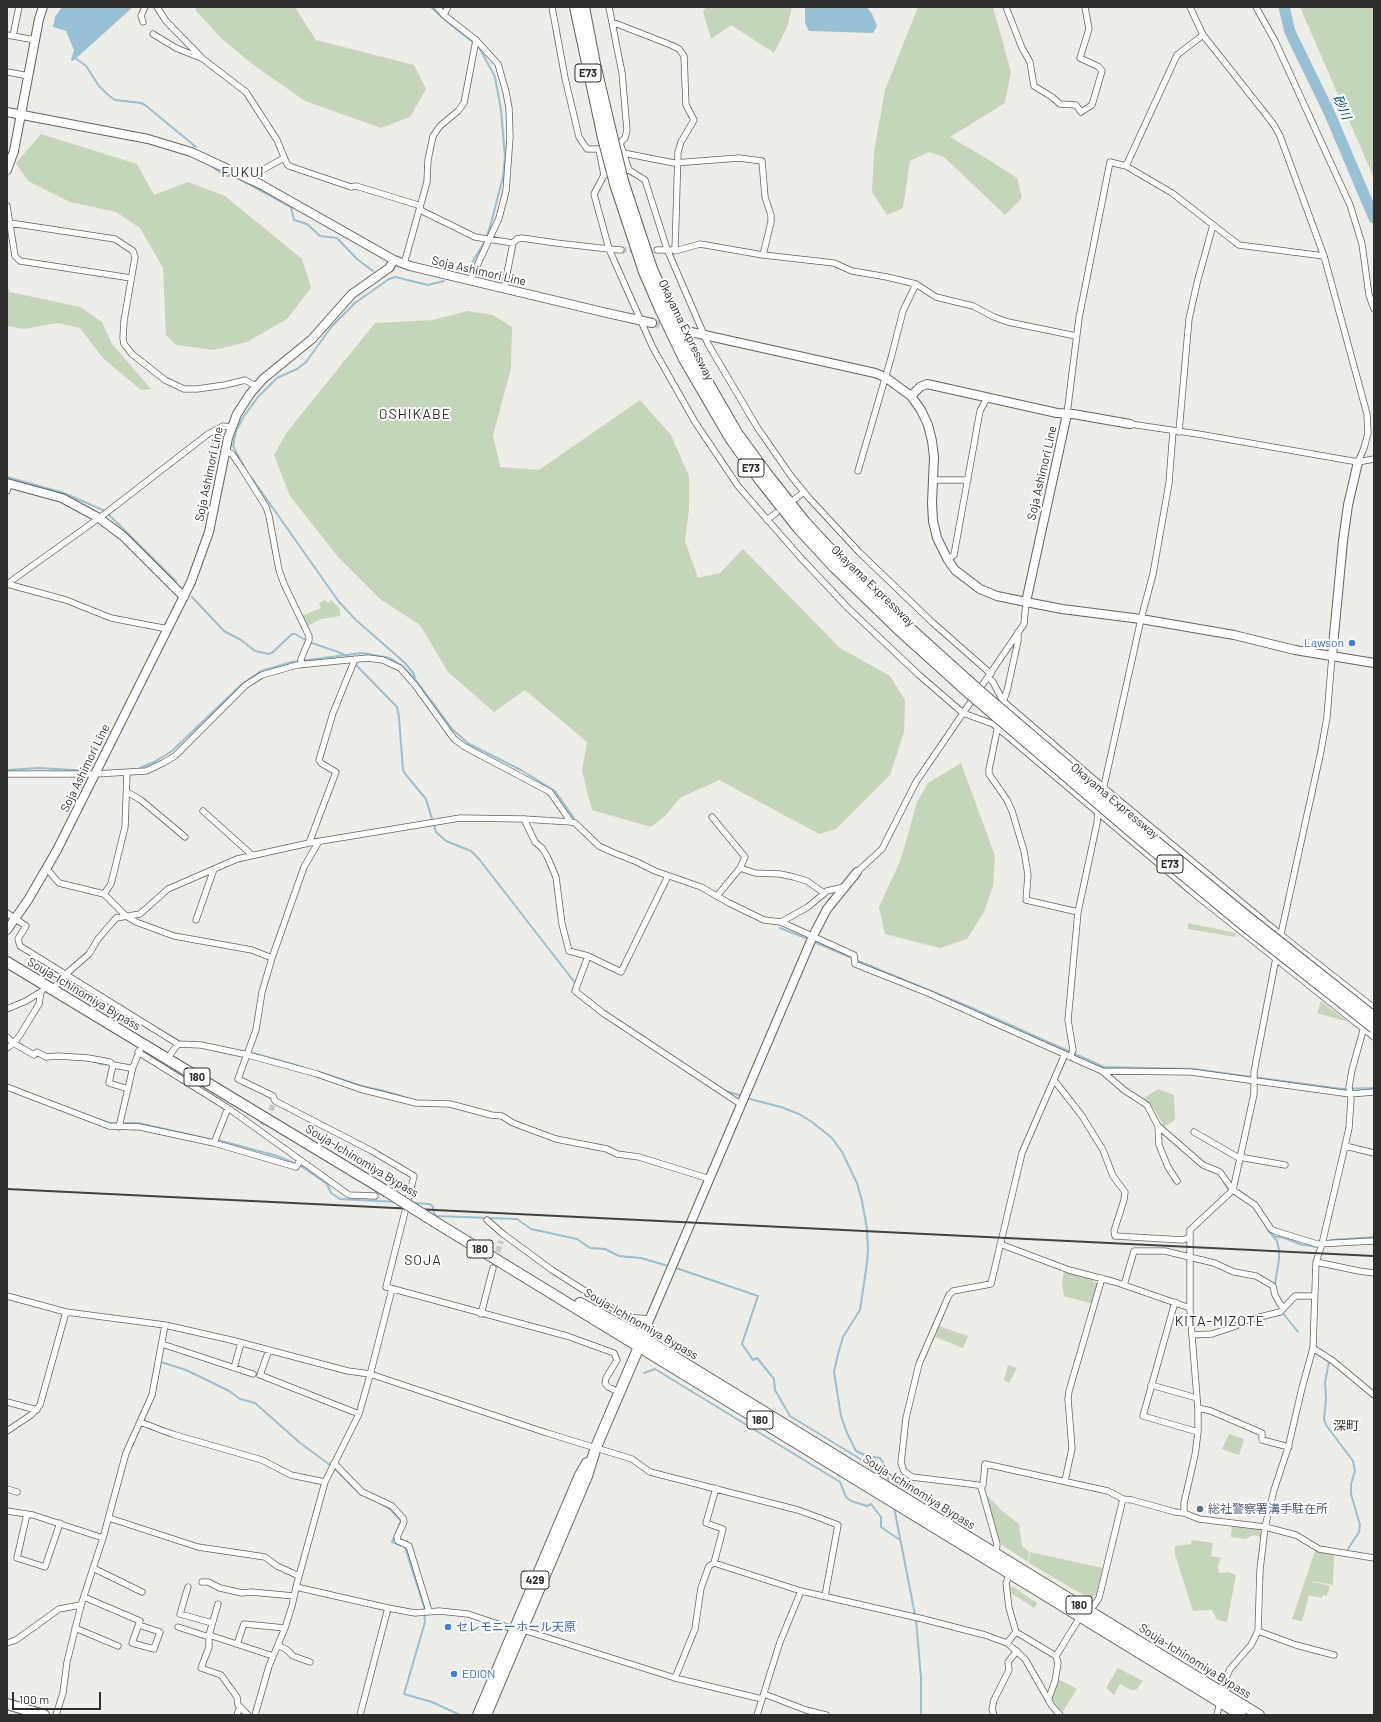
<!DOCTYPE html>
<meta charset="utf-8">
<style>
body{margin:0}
#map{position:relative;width:1381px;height:1722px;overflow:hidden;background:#efede7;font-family:Barlow,sans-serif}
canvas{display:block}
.frame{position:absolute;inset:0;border:8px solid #2f2e2c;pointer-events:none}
.scale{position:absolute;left:12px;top:1692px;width:89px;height:18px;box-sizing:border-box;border:2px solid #2f2e2c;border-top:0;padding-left:5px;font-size:12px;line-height:14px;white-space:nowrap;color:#2f2e2c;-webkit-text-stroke:3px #fff;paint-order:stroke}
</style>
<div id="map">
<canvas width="1381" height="1722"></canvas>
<div class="frame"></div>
<div class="scale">100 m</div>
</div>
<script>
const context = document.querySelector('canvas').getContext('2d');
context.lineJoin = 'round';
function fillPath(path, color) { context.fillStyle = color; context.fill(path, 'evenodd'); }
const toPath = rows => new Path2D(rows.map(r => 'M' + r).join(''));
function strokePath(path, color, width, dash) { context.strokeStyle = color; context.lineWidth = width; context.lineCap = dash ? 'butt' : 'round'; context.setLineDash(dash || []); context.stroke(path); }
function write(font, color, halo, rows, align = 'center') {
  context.font = font + ' Barlow,"Noto Sans JP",sans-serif'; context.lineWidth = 4; context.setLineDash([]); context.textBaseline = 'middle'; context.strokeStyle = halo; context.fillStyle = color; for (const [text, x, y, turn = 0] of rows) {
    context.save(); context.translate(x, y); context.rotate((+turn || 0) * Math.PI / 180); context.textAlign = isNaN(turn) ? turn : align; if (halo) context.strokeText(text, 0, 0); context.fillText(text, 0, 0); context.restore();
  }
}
const green = toPath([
 [196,7,299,7,296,9,316,40,414,65,426,89,410,117,381,128,305,101,255,66,223,40,196,11],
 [706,7,792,7,787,27,774,53,731,25,711,39,703,12],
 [918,7,993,7,1011,72,1005,103,950,137,986,158,1017,178,1022,198,1005,215,944,157,929,152,910,161,903,208,887,215,872,192,874,152,885,90],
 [1300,7,1374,7,1374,178],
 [41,134,137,164,154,195,188,182,225,196,302,259,311,288,287,319,247,342,214,350,176,345,166,335,163,268,140,228,116,212,70,202,28,181,16,163],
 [7,286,10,292,80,307,102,322,112,344,151,389,141,390,103,358,80,328,57,323,24,329,7,326],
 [467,311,493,315,512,327,511,369,493,435,500,467,539,470,640,400,671,435,689,476,689,509,685,541,698,578,720,573,743,549,840,648,890,676,905,700,904,732,890,775,836,829,819,834,719,780,680,798,666,815,651,827,592,810,582,771,587,742,525,690,494,712,448,672,420,625,380,599,339,558,290,496,274,455,287,432,375,323,433,320],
 [325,600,328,603,331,600,340,609,340,616,321,619,306,627,301,616,321,608,319,603],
 [961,763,995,856,993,886,984,912,967,939,940,948,885,934,879,907,901,859,917,802,928,783],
 [1188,923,1236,933,1235,937,1188,929],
 [1321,1001,1348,1022,1317,1013],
 [1158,1089,1174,1095,1175,1120,1164,1127,1155,1110,1144,1098],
 [1064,1271,1093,1279,1093,1282,1098,1283,1093,1304,1064,1296,1062,1284],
 [939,1326,968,1336,963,1348,935,1337],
 [1008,1365,1017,1368,1009,1383,1004,1380],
 [1229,1434,1244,1439,1239,1455,1222,1449],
 [985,1490,987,1495,1002,1511,1019,1524,1022,1546,1029,1552,1028,1562,1002,1545,995,1529],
 [1232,1525,1262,1528,1261,1537,1254,1535,1245,1539,1231,1537],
 [1192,1540,1213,1543,1211,1556,1221,1558,1218,1566,1219,1573,1228,1572,1236,1575,1227,1622,1217,1620,1212,1610,1193,1611,1175,1554,1175,1546,1191,1544],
 [1315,1551,1334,1555,1333,1585,1313,1581,1313,1584,1314,1582,1330,1586,1327,1596,1323,1595,1322,1598,1309,1595,1302,1621,1292,1619],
 [1030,1552,1103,1568,1096,1594,1092,1600,1029,1563],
 [1012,1586,1037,1603,1034,1608,1011,1593,1012,1591,1009,1590],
 [1118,1668,1143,1681,1136,1690,1131,1690,1120,1684,1114,1695,1107,1689,1107,1686],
 [1058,1679,1077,1689,1063,1711,1061,1712,1051,1697]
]);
const water = toPath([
 [62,7,133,7,73,61,71,60,74,50,66,31,53,27,55,17],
 [805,7,867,7,872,14,877,26,873,33,809,31,805,23]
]);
const stream = toPath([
 [431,7,446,21,479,47,495,77,501,110,505,157,503,177,490,227,485,241,466,273],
 [74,57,86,66,99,86,107,94,115,100,141,103,145,105,196,147],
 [210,165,225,176,234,176,291,207,294,220,307,224,320,236,337,238,357,259,373,271],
 [243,465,233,446,236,431,244,416,258,397,277,378,297,369,306,362,332,326,355,303,389,279,395,277,428,285,444,281],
 [7,477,64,493,105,511,176,581],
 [251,477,339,602,356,620,405,663,414,674,415,679],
 [192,597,224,631,241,640,255,651,269,654,273,652,292,634,295,634,309,642,338,652,349,657],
 [355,664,397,707,399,717,403,770,406,775,426,799,436,832,446,841,471,851,479,859,576,984],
 [140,768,154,762,172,751,242,684,261,671,292,662,362,653,390,658,403,667,415,679,453,730,469,744,521,770,555,791,574,818],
 [7,770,39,768,90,771],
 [780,928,808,939],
 [812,941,852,958],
 [856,960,972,1008,1104,1067,1193,1069,1342,1089,1374,1088],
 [152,1025,183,1043],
 [628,1027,645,1037],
 [17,1041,26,1048],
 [253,1053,303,1067],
 [93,1061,101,1064,110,1065],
 [319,1072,362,1086,388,1092,407,1098],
 [723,1090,742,1096],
 [746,1098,781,1107,799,1114,812,1122,832,1138,842,1152,857,1183,862,1201,867,1229,868,1250,867,1263,860,1310,843,1337,838,1354,834,1372,841,1416,847,1433,856,1451,867,1456,880,1458,886,1467,889,1485],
 [100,1120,110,1123,138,1123,209,1139],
 [218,1140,277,1156,301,1166,327,1184,331,1193,340,1199,397,1202],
 [1368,1154,1374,1156],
 [1223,1181,1228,1189,1241,1198],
 [413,1203,430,1204,433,1207,434,1213,436,1216,517,1219,531,1229,577,1239,590,1248,605,1249,619,1256,641,1258,668,1266],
 [1268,1230,1277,1241,1279,1250,1279,1259,1275,1284],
 [1273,1236,1284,1238,1300,1244,1316,1247],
 [1331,1240,1374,1237],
 [676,1268,758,1296,742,1344,753,1360,757,1358,774,1379,775,1390,790,1416,875,1468,886,1467],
 [1282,1312,1298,1332],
 [1315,1352,1329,1362,1325,1382,1326,1398,1324,1419,1326,1425,1353,1461,1355,1471,1351,1484,1351,1494,1360,1525,1359,1532,1348,1549],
 [161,1362,186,1370,211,1382,229,1391,240,1399,255,1403,299,1442,334,1468,360,1494,369,1498],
 [644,1373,655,1369,840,1482,846,1497,851,1501,867,1506,871,1504,881,1517,881,1527,900,1540],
 [380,1503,391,1510,401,1521,392,1542,405,1547,424,1607,425,1622,404,1694,432,1702,460,1715],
 [894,1507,916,1620,921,1678,921,1715]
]);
const river = toPath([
 [1284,7,1290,32,1329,112,1374,218]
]);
const streetTunnel = toPath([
 [621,250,657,250],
 [262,1125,274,1104],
 [493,1268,501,1241]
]);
const secondaryTunnel = toPath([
 [652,323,673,328]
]);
const street = toPath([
 [157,7,166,21,203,59,246,92,277,140,287,164,289,166,351,187,356,186,418,205,422,211,475,237,513,243],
 [437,7,444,15,476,40,498,64,506,92,509,108,510,137,506,191,499,218,470,281],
 [552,7,565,78,579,137,587,149,599,149,620,143,625,138,627,130,622,73,609,7],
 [1006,7,1022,48,1030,62,1034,86,1052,97,1060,104,1076,105,1081,112,1092,105,1102,71,1099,67,1080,58,1089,29,1085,7],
 [1190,7,1203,35,1264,112,1274,125,1280,136,1324,256,1367,414,1368,433,1364,448,1358,462],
 [1256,7,1275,41,1350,205,1362,244,1369,295,1374,309],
 [444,15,448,7],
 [143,22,141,16,145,7],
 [612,22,671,45,679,49,684,56,686,105,694,120,681,142,678,152,675,251,700,244,763,255,834,263,852,271,887,277,916,284,936,297,973,306,994,317,1008,322,1076,336],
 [153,34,176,48,201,58],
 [7,35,35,40],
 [13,36,19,7],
 [7,72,29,76],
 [620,143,629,170],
 [623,153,674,163,739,158,762,161,765,197,771,215,771,222,763,255],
 [1126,166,1177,55,1203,35],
 [604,175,629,170,645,180,667,249,708,344,757,427,791,476,809,498,859,552,932,622,991,674],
 [246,177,249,173,264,169,284,158],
 [7,206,15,256,20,261,131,278],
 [10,223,115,239,133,251,135,257,124,321,123,338,124,344,132,354,165,380,184,389,197,389,225,385,245,380,256,386],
 [621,250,609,249,653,348,695,422,738,486,800,557,848,608,919,675,963,713,993,724,1192,892,1374,1037],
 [657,250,671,250],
 [404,264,427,182,428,160,433,136,440,126,458,111,464,103,476,40],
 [504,289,513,243,517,239,522,238,556,243,609,249,594,194,604,175,599,149],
 [1067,414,1079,318,1110,162,1126,166,1172,193,1239,245,1324,256],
 [1130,424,1198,434,1358,462,1374,459],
 [1179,432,1189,319,1197,283,1213,225],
 [225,450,232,454,241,467,266,507,269,516,279,570,284,584,309,636,309,640,301,659,301,665],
 [858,471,891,358,903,311,916,284],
 [933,480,968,480],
 [7,491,9,484],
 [795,499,804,492],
 [767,520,776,513],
 [948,560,954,555,980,411,987,398],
 [7,584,106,513,208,434,223,426,231,427],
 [7,584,66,600,111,618,168,629],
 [988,678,993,682,1003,701,1103,787,1281,935,1374,1008],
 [1003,702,1007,691,1018,641,1018,632],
 [998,726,989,769,989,774,1007,800,1012,811,1024,851,1028,875,1026,900,1078,912],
 [7,774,95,774,146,771,163,763,175,756,246,685,262,675,297,665,368,658,383,660,400,668,415,685,454,739,465,747,550,792,571,822],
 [127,792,141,800,185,837],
 [1102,795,1141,619,1153,574,1169,483,1173,431],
 [203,811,252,855],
 [712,817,745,857,740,868,755,873,780,874,794,877,807,881,824,893],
 [524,819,535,842,542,848,547,856,556,877,562,924,569,951,588,956,621,972,668,876],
 [309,843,336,772,321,763,319,760,333,713,355,659],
 [318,843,304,867,272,958,262,992,256,1030,238,1079,273,1096,275,1101,372,1151,414,1176,386,1287,567,1336,614,1353,617,1360,606,1378,605,1383,608,1387,619,1392],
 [47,869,59,883,104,894,126,916,136,922,174,936,252,950,272,958],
 [857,872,882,849,916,782,1024,624,1026,602],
 [104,894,111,884,125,827,127,773],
 [717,896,740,868],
 [7,913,26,926,18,939,20,946,178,1044],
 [196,920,214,869],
 [781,922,808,907,827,891,844,887],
 [1279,943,1321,751,1327,717,1332,656],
 [588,956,575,991,603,1013,742,1105],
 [52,990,66,974,89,954,98,939,116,918,140,914,168,889,237,859,309,843,460,818,524,819,571,822,575,823,599,846,612,852,637,862,655,871,701,887,729,903,764,920,781,922,854,955,855,964,928,993,1102,1071,1191,1072,1350,1094,1374,1092],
 [7,1009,26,1001,42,991],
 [7,1037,13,1043,34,1055,37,1052,46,1057,58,1056,88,1058,110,1062,113,1065,130,1068,133,1067,140,1050],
 [7,1048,14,1043,20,1035,39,1004,41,992],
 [138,1052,228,1108,349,1195,375,1196],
 [1070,1057,1073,1050,1068,1020,1078,912,1097,823,1098,812],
 [167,1059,178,1044,201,1045,248,1055,317,1074,360,1089,416,1103,450,1104,491,1115,502,1116,513,1123,556,1139,607,1149,617,1154,639,1157,710,1179],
 [113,1065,109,1083,128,1089],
 [1102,1071,1124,1090,1147,1105,1158,1126,1159,1145,1168,1167,1177,1181],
 [1054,1080,1082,1116,1103,1150,1113,1176,1125,1192,1124,1200,1114,1231,1115,1236,1183,1240,1190,1237],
 [7,1087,109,1126,140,1127,149,1129,214,1143,296,1167,300,1161],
 [1158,1126,1203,1165,1220,1172,1233,1190,1255,1205,1271,1229,1275,1231,1317,1244,1374,1241],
 [119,1127,133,1067],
 [1194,1132,1239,1158],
 [214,1143,228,1108],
 [1345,1146,1374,1153],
 [1239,1157,1285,1165],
 [487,1220,503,1234,552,1270,626,1317,650,1319],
 [1000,1244,1069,1270,1115,1282,1190,1308],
 [1316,1262,1359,1271,1374,1273],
 [1124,1285,1134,1251,1165,1251,1214,1263,1234,1272,1256,1276,1273,1286,1275,1295,1280,1304,1284,1308],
 [7,1296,66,1312,165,1325,231,1340,348,1371,370,1374,547,1433,632,1459,650,1472,798,1510,820,1518,838,1525,825,1596],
 [1175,1302,1143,1416,1198,1432],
 [481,1314,493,1268],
 [1192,1335,1212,1334,1236,1326,1244,1321,1280,1312,1295,1296,1314,1296],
 [162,1344,253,1374],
 [1313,1348,1333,1361,1374,1395],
 [269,1350,260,1375,359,1414],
 [234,1368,241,1343],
 [1151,1385,1197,1398],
 [7,1402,37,1410],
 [1198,1408,1211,1411,1262,1433,1262,1440,1289,1447],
 [140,1422,172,1434,262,1460,291,1475,325,1482],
 [7,1431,31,1415,40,1405,66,1312],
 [334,1463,362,1492,392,1506,403,1518,404,1522,397,1537,398,1541,409,1546,429,1611],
 [1065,1481,1072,1448,1068,1399,1069,1391,1102,1278],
 [981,1487,978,1485,912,1477,904,1471,901,1463,906,1418,919,1364,949,1295,953,1291,991,1284,1022,1153,1065,1054],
 [7,1489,17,1492],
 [7,1511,33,1515,103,1538],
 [1184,1513,1184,1503,1195,1455,1198,1432,1198,1410,1190,1311,1190,1230,1233,1190,1254,1094,1254,1072,1276,958],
 [27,1514,17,1558,45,1567,60,1523],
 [109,1518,198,1547,265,1557,277,1566,299,1576],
 [996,1554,997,1544,981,1487,983,1485,985,1464,1108,1491,1123,1499,1132,1500,1175,1512,1184,1513,1199,1519,1265,1527,1296,1535,1319,1549,1374,1558],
 [714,1563,801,1591,923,1619,985,1635,1007,1643,1025,1659,1052,1706,1060,1715],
 [93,1568,142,1592],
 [202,1582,208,1582,220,1588,242,1593,251,1592,294,1596],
 [188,1587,180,1614,212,1623],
 [296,1587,388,1608,415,1613,439,1611,468,1614,507,1627,523,1630,675,1678,762,1699],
 [84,1597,140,1621,132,1643,154,1649,160,1632,139,1625],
 [218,1604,209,1635,209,1647,201,1668,221,1675,237,1697,238,1705,248,1715],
 [178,1627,209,1637],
 [75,1628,118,1646],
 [1258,1631,1296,1645,1334,1655],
 [1016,1632,1056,1656],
 [209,1635,273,1656],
 [7,1643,16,1640,59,1609,81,1605],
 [1007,1643,1016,1632,1009,1608,1006,1583,1010,1573],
 [237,1644,244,1624,285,1628],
 [278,1645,287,1650,293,1656,310,1662],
 [675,1678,695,1629,701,1588,709,1566,714,1563,723,1529,706,1523,716,1488],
 [1219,1693,1230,1669,1251,1645,1258,1631,1260,1570,1265,1527,1274,1490,1288,1448,1302,1388,1313,1348,1316,1262,1322,1244,1345,1146,1349,1128,1351,1099,1349,1087,1352,1070,1364,1027],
 [764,1694,806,1710,826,1715],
 [1049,1698,1055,1681,1058,1663,1056,1656,1080,1617,1090,1611,1099,1598,1123,1499],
 [56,1715,63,1693,67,1662,81,1605,103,1538,126,1453,152,1395,165,1325],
 [237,1715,240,1707],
 [255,1715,269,1666,285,1628,292,1606,296,1587,325,1482,359,1414,369,1379,392,1289],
 [360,1715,388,1608],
 [757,1715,780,1642,801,1591],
 [994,1715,992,1709,994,1700,1009,1670,1008,1662,1017,1651],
 [1217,1715,1220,1701]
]);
const secondary = toPath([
 [7,112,148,139,191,152,260,184,394,260,410,266,607,313,652,323],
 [7,170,14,151,39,19,43,7],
 [691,332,875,373,885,377,911,396,921,410,928,425,932,441,934,457,932,503,933,521,937,538,948,560,955,570,980,589,997,596,1026,602,1062,609,1141,619,1234,635,1295,650,1374,663],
 [911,396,920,387,927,384,1057,413,1073,414,1130,424],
 [7,483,62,498,99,518,123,536,184,597],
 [1026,602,1067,414],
 [1332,656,1343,541,1348,505,1358,462],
 [7,930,28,900,57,850,191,582,209,532,228,438,237,414,250,394,263,379,312,339,352,294,389,268,394,260],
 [642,1337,813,936,827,909,857,872]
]);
const highway = toPath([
 [575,7,603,138],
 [584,7,595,64,612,136],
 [623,181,652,269,669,308,692,355,737,433,767,474,805,522,842,562,904,623,976,688],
 [615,184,644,272,661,311,684,359,730,438,760,480,798,528,835,568,898,629,970,694],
 [7,962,386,1191],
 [435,1222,1241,1715],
 [580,1303,642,1337,1259,1715],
 [7,1704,44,1715],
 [478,1715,580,1475,587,1463],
 [486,1715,587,1476,596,1447,641,1342]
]);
const rail = toPath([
 [7,1189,1374,1256]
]);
const highwayBridge = toPath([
 [612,136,623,181],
 [603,138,615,184],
 [976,688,1141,829,1244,914,1374,1017],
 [970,694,1136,836,1236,919,1374,1028],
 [386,1191,435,1222]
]);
const markers = [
 [1352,643,4,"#3f7fe0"],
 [1200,1509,4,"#5c6f8a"],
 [448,1627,4,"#3f7fe0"],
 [454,1674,4,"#3f7fe0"]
];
const shields = [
 [588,73,26],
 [751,468,26],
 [1170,864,26],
 [197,1077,26],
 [480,1249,26],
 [760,1420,26],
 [535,1580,28],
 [1079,1605,26]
];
const shieldNames = [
 ["E73",588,73],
 ["E73",751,468],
 ["E73",1170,864],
 ["180",197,1077],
 ["180",480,1249],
 ["180",760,1420],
 ["429",535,1580],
 ["180",1079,1605]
];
const streetNames = [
 ["Soja Ashimori Line",479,271,13],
 ["Okayama Expressway",686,330,64],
 ["Soja Ashimori Line",1042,473,-77],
 ["Soja Ashimori Line",209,474,-78],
 ["Okayama Expressway",873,586,44],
 ["Soja Ashimori Line",85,768,-64],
 ["Okayama Expressway",1115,801,40],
 ["Souja-Ichinomiya Bypass",84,994,31],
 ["Souja-Ichinomiya Bypass",362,1161,31],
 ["Souja-Ichinomiya Bypass",641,1324,30],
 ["Souja-Ichinomiya Bypass",919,1492,32],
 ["Souja-Ichinomiya Bypass",1195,1661,32]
];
const shopNames = [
 ["Lawson",1344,643,"right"],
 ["セレモニーホール天原",456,1627],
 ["EDION",462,1674]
];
const serviceNames = [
 ["総社警察署溝手駐在所",1208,1509]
];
const waterNames = [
 ["砂川",1342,107,66]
];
const neighbourhoodNames = [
 ["深町",1346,1426]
];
const quarterNames = [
 ["FUKUI",243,172],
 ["OSHIKABE",415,414],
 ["SOJA",423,1260],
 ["KITA-MIZOTE",1220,1321]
];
fillPath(green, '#c4d5b9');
fillPath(water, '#97c0d5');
strokePath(stream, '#97c0d5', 2);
strokePath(river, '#97c0d5', 11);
strokePath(streetTunnel, '#c9c7c2', 5.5, [5.5, 3]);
strokePath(secondaryTunnel, '#c9c7c2', 8, [8, 4]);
strokePath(street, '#65635d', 7);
strokePath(secondary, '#65635d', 10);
strokePath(highway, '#65635d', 12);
strokePath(street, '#fff', 5.5);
strokePath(secondary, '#fff', 8);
strokePath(highway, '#fff', 10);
strokePath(rail, '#434240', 2);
strokePath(highwayBridge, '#65635d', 12, []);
strokePath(highwayBridge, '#fff', 10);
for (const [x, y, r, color] of markers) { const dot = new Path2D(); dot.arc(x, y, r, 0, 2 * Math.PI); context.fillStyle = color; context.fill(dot); strokePath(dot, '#fff', 1.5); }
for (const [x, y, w] of shields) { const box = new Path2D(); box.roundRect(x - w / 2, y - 9, w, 18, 3); context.fillStyle = '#fff'; context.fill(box); strokePath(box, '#2f2e2c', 1); }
write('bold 11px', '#2f2e2c', null, shieldNames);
write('12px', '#2f2e2c', '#fff', streetNames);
write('12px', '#366cbe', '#fff', shopNames, 'left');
write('12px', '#4e5e75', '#fff', serviceNames, 'left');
write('italic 13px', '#045673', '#fff', waterNames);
write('13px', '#2f2e2c', '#fff', neighbourhoodNames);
context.letterSpacing = '1px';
write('14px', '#2f2e2c', '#fff', quarterNames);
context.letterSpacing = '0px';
</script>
